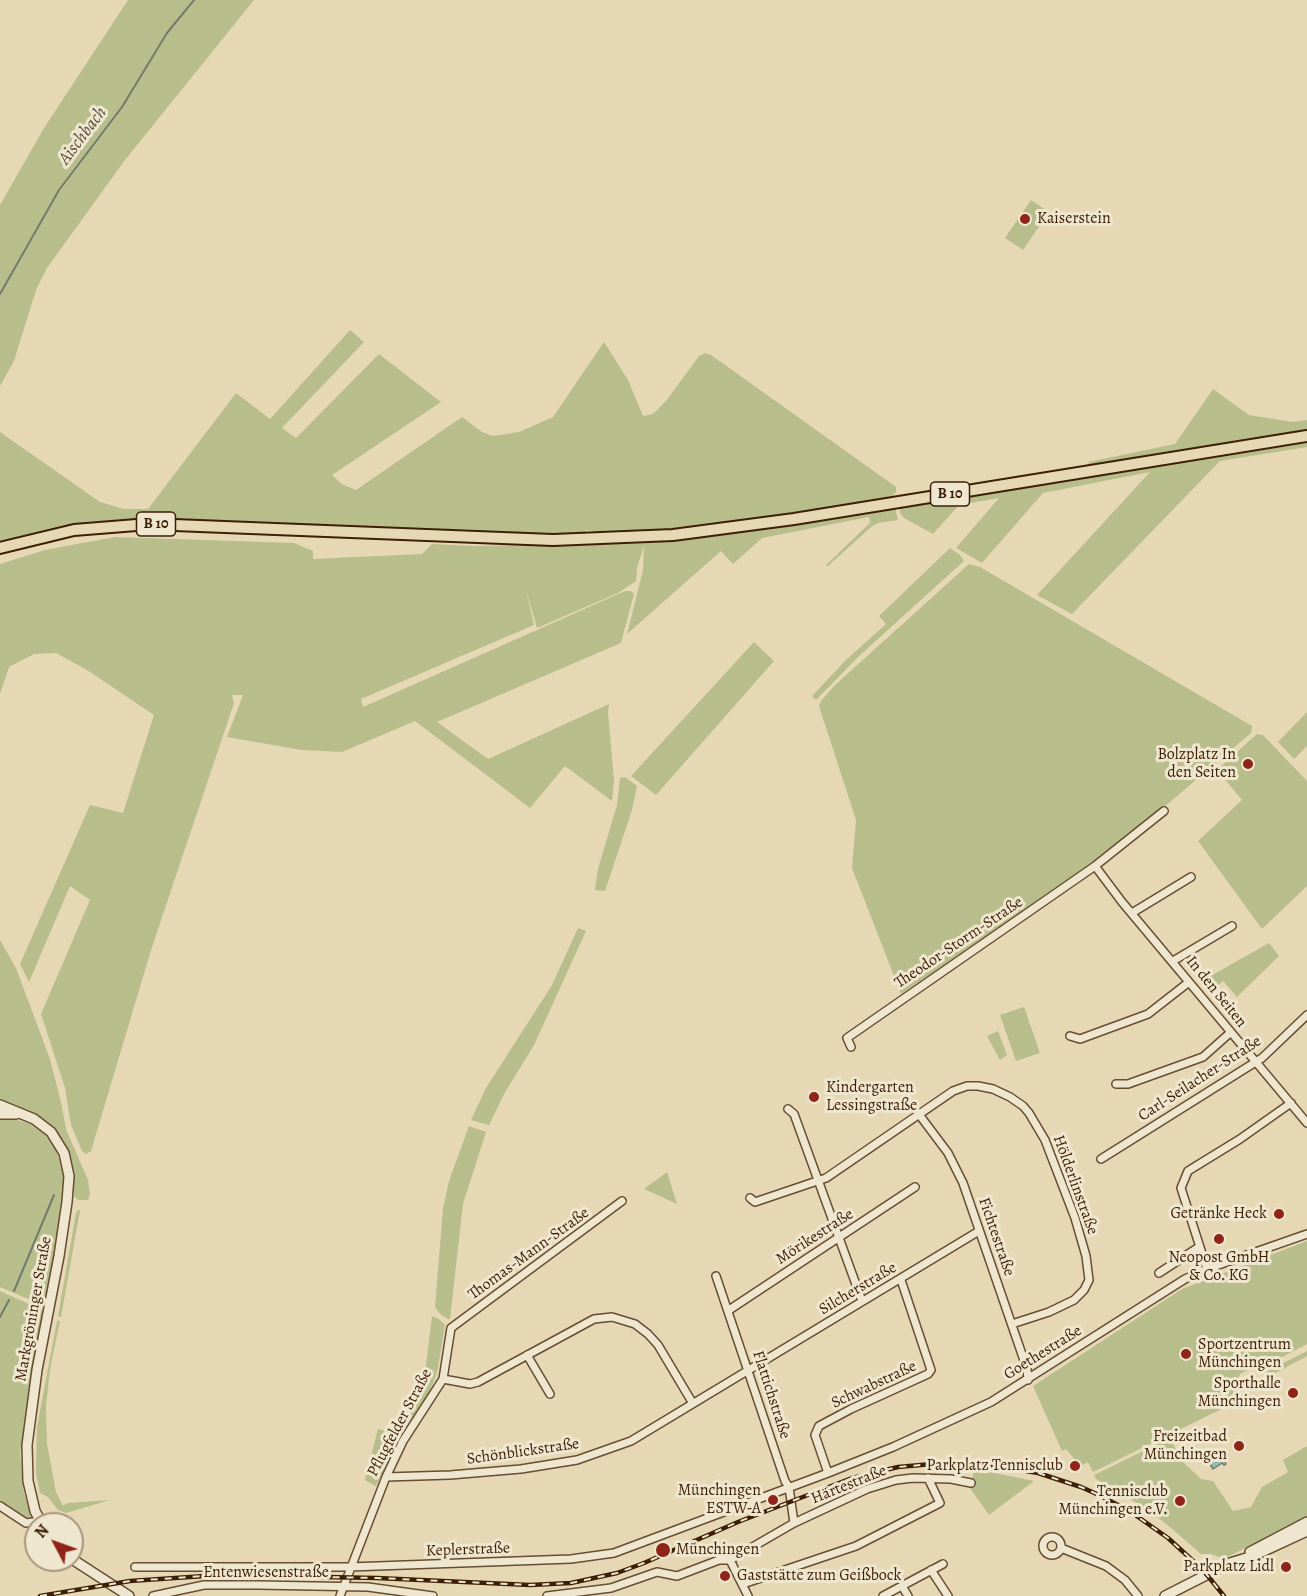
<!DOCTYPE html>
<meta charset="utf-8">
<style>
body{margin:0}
#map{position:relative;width:1307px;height:1596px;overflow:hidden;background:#e6d8b5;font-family:Alegreya,serif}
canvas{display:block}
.north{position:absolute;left:24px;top:1512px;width:60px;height:60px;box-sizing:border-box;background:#efe6cf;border:2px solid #a8967e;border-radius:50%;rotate:311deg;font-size:16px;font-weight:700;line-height:24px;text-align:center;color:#3d1f05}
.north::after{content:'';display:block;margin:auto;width:21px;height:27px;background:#8f2418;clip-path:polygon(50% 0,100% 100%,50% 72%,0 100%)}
</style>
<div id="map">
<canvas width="1307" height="1596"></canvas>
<div class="north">N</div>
</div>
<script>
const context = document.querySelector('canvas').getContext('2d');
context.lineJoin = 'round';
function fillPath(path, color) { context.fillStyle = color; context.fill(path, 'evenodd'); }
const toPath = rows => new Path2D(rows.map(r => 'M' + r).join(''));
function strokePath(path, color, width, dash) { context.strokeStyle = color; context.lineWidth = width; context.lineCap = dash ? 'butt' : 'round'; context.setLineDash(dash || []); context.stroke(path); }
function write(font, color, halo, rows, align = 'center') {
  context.font = font + ' Alegreya,serif'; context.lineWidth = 6; context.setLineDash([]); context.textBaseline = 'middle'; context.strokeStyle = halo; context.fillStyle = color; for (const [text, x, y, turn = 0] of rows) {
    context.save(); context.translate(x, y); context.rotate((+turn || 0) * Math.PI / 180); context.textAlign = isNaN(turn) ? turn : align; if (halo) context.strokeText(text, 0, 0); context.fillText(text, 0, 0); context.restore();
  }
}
const green = toPath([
 [128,0,254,0,125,160,47,268,36,290,14,361,0,386,0,205,44,128],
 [1031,200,1049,212,1023,250,1005,238],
 [350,330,364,342,282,428,296,438,379,354,441,402,332,475,342,484,356,490,462,417,482,432,493,436,519,432,553,417,604,342,628,380,643,416,653,414,666,401,699,356,705,353,711,355,896,487,896,492,890,498,705,526,597,535,593,531,585,530,586,533,583,535,470,533,147,519,102,521,52,529,0,543,0,432,100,502,124,509,148,509,236,393,270,419],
 [1213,389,1249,415,1292,422,1307,420,1307,430,1090,467,1088,462,1175,444],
 [1307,443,1307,447,1220,461,1072,614,1037,595,1150,472,1043,493,982,563,956,548,999,498,959,505,933,534,904,518,900,513,900,507],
 [895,508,898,520,878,523,871,527,828,566,826,565,870,523,869,517,762,538,733,564,721,551,627,634,643,570,644,546,637,568,636,581,618,593,537,628,526,590,534,625,361,699,363,707,625,591,631,591,634,594,621,643,437,722,488,759,609,704,608,712,614,781,612,801,565,766,530,808,415,721,342,752,301,750,227,737,243,695,232,695,234,703,151,950,91,1151,86,1154,82,1151,71,1125,65,1088,41,1014,90,900,70,886,29,982,20,964,90,805,123,813,154,715,87,670,56,653,34,654,9,667,0,694,0,564,45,550,115,537,294,543,313,551,313,559,422,554,432,544,474,546,645,543,805,522],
 [950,548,960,555,964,561,858,657,816,700,812,696,846,660,886,624,879,616],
 [969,564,980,567,1252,726,1251,733,1163,808,1095,860,1093,865,901,994,852,868,856,820,819,706,821,701,834,686],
 [754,642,774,661,656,795,631,776],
 [1307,712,1307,746,1294,759,1278,742],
 [1257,734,1263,735,1307,781,1307,886,1262,929,1198,841,1242,800,1217,770],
 [625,777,637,786,632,810,605,891,595,890,598,869,617,805,620,778],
 [578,928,586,931,534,1045,504,1094,489,1125,471,1120,486,1088,552,985],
 [0,940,16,968,50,1059,61,1102,66,1129,88,1180,90,1194,88,1200,78,1200,74,1196,72,1162,66,1147,55,1129,35,1114,22,1108,0,1102],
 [1269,943,1279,956,1237,997,1223,981,1210,993,1200,982],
 [1024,1007,1040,1053,1016,1061,1000,1015],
 [998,1031,1007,1055,1000,1060,987,1036],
 [11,1118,30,1124,45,1135,56,1151,63,1170,63,1201,57,1244,47,1300,40,1304,0,1287,0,1120],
 [469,1126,486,1132,463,1204,450,1319,448,1319,440,1314,435,1307,443,1208,449,1181],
 [667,1172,677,1204,644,1189],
 [78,1210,80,1210,61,1317,58,1316,76,1213],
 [1307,1241,1307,1344,1271,1363,1262,1363,1240,1374,1235,1390,1240,1400,1093,1472,1088,1462,1080,1466,1066,1449,1062,1451,1033,1386,1182,1289],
 [0,1291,40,1309,44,1314,33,1366,20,1453,24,1494,32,1518,29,1519,0,1502],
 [432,1316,439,1319,445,1325,438,1368,434,1381,423,1404,409,1421,376,1486,365,1480,378,1429,392,1433,425,1373],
 [57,1321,60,1321,50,1369,46,1406,47,1444,56,1492,63,1506,67,1503,110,1500,66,1513,58,1510,48,1497,40,1493,36,1473,37,1427],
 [1307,1351,1307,1356,1268,1377,1266,1372],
 [1170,1438,1182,1461,1201,1479,1213,1481,1233,1511,1251,1507,1262,1487,1288,1472,1283,1460,1307,1446,1307,1518,1223,1559,1211,1554,1201,1554,1164,1522,1120,1492,1096,1479,1094,1475],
 [974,1471,989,1472,1034,1481,989,1515,970,1488]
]);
const water = toPath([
 [1226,1450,1229,1459,1225,1462,1226,1464,1224,1465,1222,1463,1213,1469,1207,1459,1226,1450]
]);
const stream = toPath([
 [0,294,59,190,122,107,167,33,194,0],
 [14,1291,54,1195],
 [0,1317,9,1300]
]);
const minor = toPath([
 [1095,866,1122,902,1307,1123],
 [1132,913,1191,877],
 [1173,961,1232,926],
 [1070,1036,1080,1039,1148,1014,1189,982],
 [851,1047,847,1038,1095,866,1164,811],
 [1116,1084,1128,1084,1203,1057,1231,1032],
 [788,1109,794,1114,862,1301],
 [918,1113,948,1153,963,1183,1027,1369,1028,1380],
 [1101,1159,1262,1058,1307,1015],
 [750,1198,755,1202,826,1178,953,1091,967,1086,978,1086,993,1089,1010,1097,1023,1106,1029,1113,1045,1140,1075,1218,1086,1256,1089,1280,1084,1290,1074,1300,1049,1312,1012,1324],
 [1207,1269,1181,1188,1188,1171,1240,1139,1291,1103],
 [1159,1273,1199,1247],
 [716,1276,785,1481,789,1487,794,1523],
 [729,1310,915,1187],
 [527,1355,550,1394],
 [443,1379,470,1384,478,1382,594,1319,612,1317,635,1324,648,1334,658,1345,692,1402],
 [828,1473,815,1435,819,1426,851,1409,928,1374,931,1370,901,1280],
 [386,1477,450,1475,521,1469,577,1460,631,1441,979,1231],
 [0,1506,26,1523,40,1521],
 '1043 1546a9 9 0 1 1 18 0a9 9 0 1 1-18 0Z',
 [1061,1548,1106,1566,1125,1580,1138,1596],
 [730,1560,748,1596],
 [135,1567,350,1567,571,1559,614,1553,828,1473,893,1447,991,1402,1185,1279,1207,1269,1307,1234],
 [931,1570,948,1596],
 [743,1584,856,1546,940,1503,928,1478],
 [902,1586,908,1596],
 [153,1596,204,1585,258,1585,368,1587,433,1596],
 [340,1596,386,1477,403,1441,443,1379,451,1328,622,1201],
 [547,1596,611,1588,657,1572,677,1576,719,1560,730,1560,794,1523,867,1489,896,1480,913,1478,951,1479,971,1483],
 [883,1596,943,1564]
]);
const tertiary = toPath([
 [0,1105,34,1119,51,1132,64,1153,69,1176,67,1202,59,1256,37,1370,27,1445,28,1481,35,1511,42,1524],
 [0,1114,16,1114],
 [1250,1552,1307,1522],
 [72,1559,129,1596],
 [1165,1596,1230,1563,1253,1556,1307,1531]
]);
const primary = toPath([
 [0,548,74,530,149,524,553,540,673,535,794,519,1307,436]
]);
const rail = toPath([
 [40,1596,130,1581,220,1575,377,1578,530,1585,571,1583,617,1573,644,1563,738,1522,852,1478,898,1467,955,1462,985,1464,1038,1473,1081,1487,1099,1495,1131,1512,1168,1538,1203,1570,1224,1596]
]);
const markers = [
 [1025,219,6,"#8f2418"],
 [1248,764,6,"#8f2418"],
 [814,1097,6,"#8f2418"],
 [1279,1214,6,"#8f2418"],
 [1219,1239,6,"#8f2418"],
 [1186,1354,6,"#8f2418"],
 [1293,1393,6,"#8f2418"],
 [1239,1446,6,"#8f2418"],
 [1075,1466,6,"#8f2418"],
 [773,1500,6,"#8f2418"],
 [1180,1501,6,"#8f2418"],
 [663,1550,8,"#8f2418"],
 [1286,1567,6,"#8f2418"],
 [725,1576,6,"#8f2418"]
];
const shields = [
 [950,494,39],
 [156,524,39]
];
const shieldNames = [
 ["B 10",950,494],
 ["B 10",156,524]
];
const poiNames = [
 ["Kaiserstein",1037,219,"left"],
 ["Bolzplatz In",1236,755],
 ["den Seiten",1236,773],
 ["Kindergarten",826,1088,"left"],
 ["Lessingstraße",826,1106,"left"],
 ["Getränke Heck",1267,1214],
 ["Neopost GmbH",1219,1258,"center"],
 ["& Co. KG",1219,1276,"center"],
 ["Sportzentrum",1198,1345,"left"],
 ["Münchingen",1198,1363,"left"],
 ["Sporthalle",1281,1384],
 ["Münchingen",1281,1402],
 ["Freizeitbad",1227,1437],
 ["Münchingen",1227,1455],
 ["Parkplatz Tennisclub",1063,1466],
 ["Münchingen",761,1491],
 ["ESTW-A",761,1509],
 ["Tennisclub",1168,1492],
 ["Münchingen e.V.",1168,1510],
 ["Münchingen",676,1550,"left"],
 ["Parkplatz Lidl",1274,1567],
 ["Gaststätte zum Geißbock",737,1576,"left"]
];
const streetNames = [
 ["Theodor-Storm-Straße",959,943,-34],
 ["In den Seiten",1216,992,51],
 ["Carl-Seilacher-Straße",1200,1079,-33],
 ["Hölderlinstraße",1075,1185,70],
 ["Mörikestraße",815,1237,-33],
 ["Fichtestraße",996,1237,71],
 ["Thomas-Mann-Straße",529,1254,-36],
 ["Silcherstraße",858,1289,-31],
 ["Markgröninger Straße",34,1309,-80],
 ["Goethestraße",1043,1353,-32],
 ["Schwabstraße",874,1385,-25],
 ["Flattichstraße",771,1395,72],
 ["Pflugfelder Straße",400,1423,-62],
 ["Schönblickstraße",523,1452,-8],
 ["Härtestraße",849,1485,-22],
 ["Keplerstraße",468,1550,-2],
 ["Entenwiesenstraße",266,1573]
];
const waterNames = [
 ["Aischbach",83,136,-53]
];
fillPath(green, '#b7be8c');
fillPath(water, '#96b9b1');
strokePath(water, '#727b6c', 1.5);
strokePath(stream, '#727b6c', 2);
strokePath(minor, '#674d31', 10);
strokePath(tertiary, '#674d31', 12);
strokePath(primary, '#3d1f05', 14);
strokePath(minor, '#efe6cf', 7);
strokePath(tertiary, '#efe6cf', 9);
strokePath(primary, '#e6d8b5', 10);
strokePath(rail, '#3d1f05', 4.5);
strokePath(rail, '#efe6cf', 2, [7]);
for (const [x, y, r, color] of markers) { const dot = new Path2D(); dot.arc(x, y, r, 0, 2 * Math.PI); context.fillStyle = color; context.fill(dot); strokePath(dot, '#efe6cf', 2); }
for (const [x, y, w] of shields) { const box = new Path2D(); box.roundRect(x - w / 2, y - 12, w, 24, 4.5); context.fillStyle = '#efe6cf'; context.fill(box); strokePath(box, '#3d1f05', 1.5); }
write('bold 15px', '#3d1f05', null, shieldNames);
write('16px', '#3d1f05', '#efe6cf', poiNames, 'right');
write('16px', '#3d1f05', '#efe6cf', streetNames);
write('italic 18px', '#584d39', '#efe6cf', waterNames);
</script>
